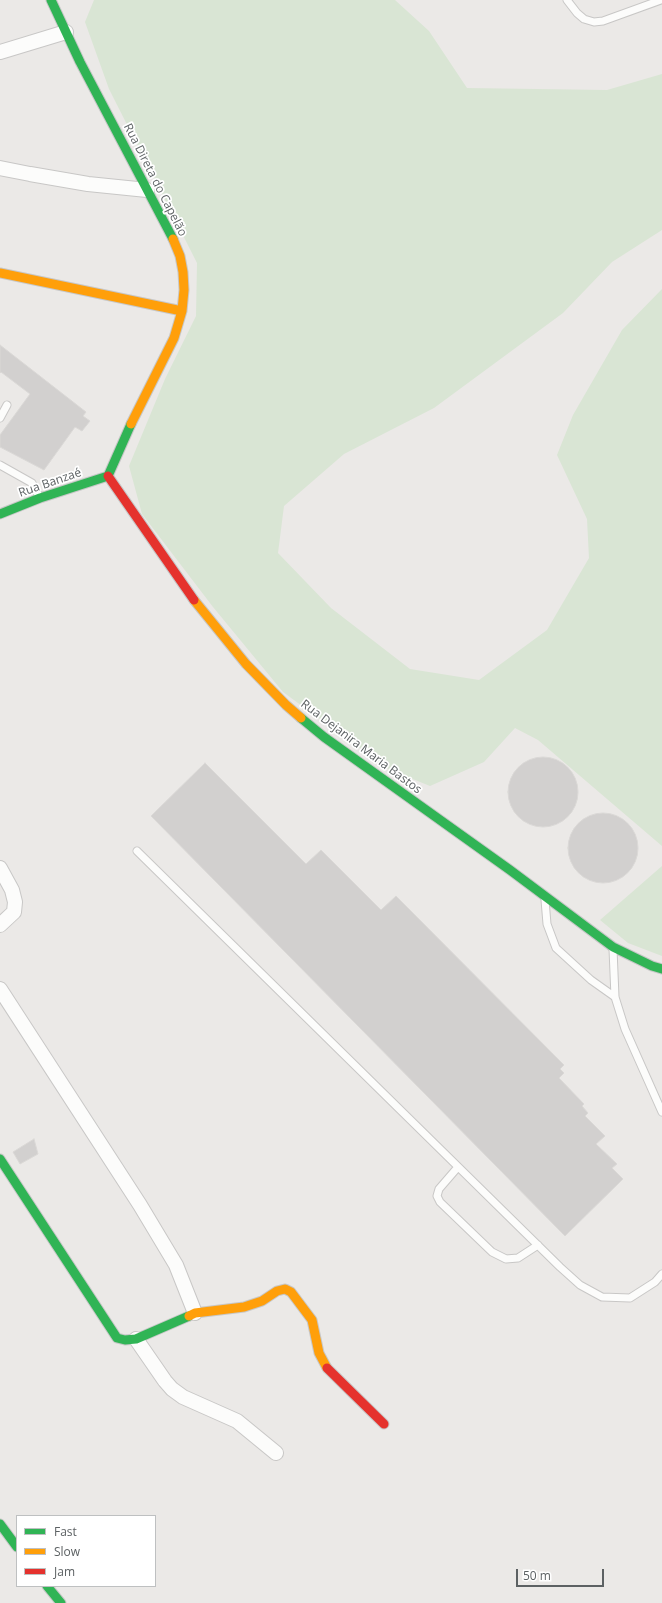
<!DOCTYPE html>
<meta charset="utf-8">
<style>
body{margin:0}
#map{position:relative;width:662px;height:1603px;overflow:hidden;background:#ebe9e7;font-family:"Open Sans",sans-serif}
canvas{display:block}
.legend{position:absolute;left:16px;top:1515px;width:140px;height:72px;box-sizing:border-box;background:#fff;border:1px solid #bec0c1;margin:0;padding:5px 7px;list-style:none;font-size:12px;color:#5c6163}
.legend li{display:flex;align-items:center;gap:8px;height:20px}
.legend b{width:20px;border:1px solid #bec0c1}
.scale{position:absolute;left:516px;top:1569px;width:88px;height:18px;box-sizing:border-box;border:2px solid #5c6163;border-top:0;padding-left:5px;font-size:12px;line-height:14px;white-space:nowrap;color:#5c6163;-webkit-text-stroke:3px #fff;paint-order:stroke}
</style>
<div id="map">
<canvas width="662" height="1603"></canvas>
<ul class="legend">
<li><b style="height:5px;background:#30b455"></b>Fast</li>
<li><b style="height:5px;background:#ff9f0a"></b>Slow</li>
<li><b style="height:5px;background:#e5322d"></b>Jam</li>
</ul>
<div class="scale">50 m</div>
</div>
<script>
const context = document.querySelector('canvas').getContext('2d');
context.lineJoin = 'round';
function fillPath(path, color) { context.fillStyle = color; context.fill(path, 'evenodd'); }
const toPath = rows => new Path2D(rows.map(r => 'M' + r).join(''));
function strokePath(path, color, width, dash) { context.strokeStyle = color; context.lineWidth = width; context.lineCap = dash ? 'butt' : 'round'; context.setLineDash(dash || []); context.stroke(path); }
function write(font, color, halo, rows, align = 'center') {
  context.font = font + ' "Open Sans",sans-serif'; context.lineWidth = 3.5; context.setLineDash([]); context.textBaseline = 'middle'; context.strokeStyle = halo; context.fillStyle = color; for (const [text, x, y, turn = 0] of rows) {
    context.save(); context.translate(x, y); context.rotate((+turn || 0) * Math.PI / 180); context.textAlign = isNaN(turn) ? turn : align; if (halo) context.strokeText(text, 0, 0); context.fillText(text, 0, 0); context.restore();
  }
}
const green = toPath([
 [94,0,395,0,429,31,467,88,607,90,662,74,662,230,612,262,563,313,434,408,344,454,284,506,278,553,331,608,410,669,479,680,547,630,589,558,587,519,557,455,573,415,622,330,662,289,662,846,538,740,515,728,484,762,430,786,388,769,283,692,213,607,142,514,129,466,165,379,196,316,197,263,109,89,85,22],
 [662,866,662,956,628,943,600,920]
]);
const building = toPath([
 [0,345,86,412,83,416,90,421,82,431,75,427,44,470,0,447,0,435,30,394,1,372,0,373,0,345],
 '508 792a35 35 0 1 1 70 0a35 35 0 1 1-70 0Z',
 [205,763,306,864,321,850,381,910,396,896,564,1065,560,1069,564,1073,559,1078,584,1104,582,1106,588,1113,585,1116,605,1136,596,1144,617,1164,612,1168,623,1179,565,1236,151,816,205,763],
 '568 848a35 35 0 1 1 70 0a35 35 0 1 1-70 0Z',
 [34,1139,38,1154,20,1164,13,1152,34,1139]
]);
const lane = toPath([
 [567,0,577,13,584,19,594,22,603,21,661,0],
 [0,418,7,405],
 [0,465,32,483,40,498],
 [137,851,560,1267,580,1285,602,1297,630,1298,655,1282,662,1274],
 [545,900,547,924,556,948,591,980,615,997],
 [613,949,615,997,625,1029,662,1112],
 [458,1167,439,1189,437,1196,440,1202,492,1252,506,1259,518,1258,538,1245]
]);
const street = toPath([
 [0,52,66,32],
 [0,168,30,174,88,184,147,190],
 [0,868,12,890,15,902,14,912,0,925],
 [0,989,140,1205,176,1265,195,1313],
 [136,1339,165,1381,172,1389,183,1397,237,1421,276,1453]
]);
const fast = toPath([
 [51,0,80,62,173,239],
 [108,476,131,424],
 [0,514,40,498,108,476],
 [301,718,324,737,510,870,613,947,652,966,662,969],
 [0,1159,117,1338,125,1340,136,1339,189,1316],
 [0,1524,17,1547],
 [47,1586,61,1603]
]);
const slow = toPath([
 [0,273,182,311],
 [131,424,174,338,182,311,184,290,183,272,180,256,173,239],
 [194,600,246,664,286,705,301,718],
 [189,1316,195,1313,244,1307,262,1301,277,1291,285,1289,291,1292,312,1320,319,1353,327,1368]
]);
const jam = toPath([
 [108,476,194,600],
 [327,1368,384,1424]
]);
const streetNames = [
 ["Rua Direta do Capelão",155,180,63],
 ["Rua Banzaé",50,483,-19],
 ["Rua Dejanira Maria Bastos",361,747,37]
];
fillPath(green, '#d9e5d4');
fillPath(building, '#d2d0cf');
strokePath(building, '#dad8d6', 1);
strokePath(lane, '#c8c7c6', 9);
strokePath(street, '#c8c7c6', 16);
strokePath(fast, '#c7c7c7', 11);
strokePath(slow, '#c7c7c7', 11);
strokePath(jam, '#c7c7c7', 11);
strokePath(lane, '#fcfcfb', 7);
strokePath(street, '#fcfcfb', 14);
strokePath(fast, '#30b455', 9);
strokePath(slow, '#ff9f0a', 9);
strokePath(jam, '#e5322d', 9);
write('12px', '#5c6163', '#fff', streetNames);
</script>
